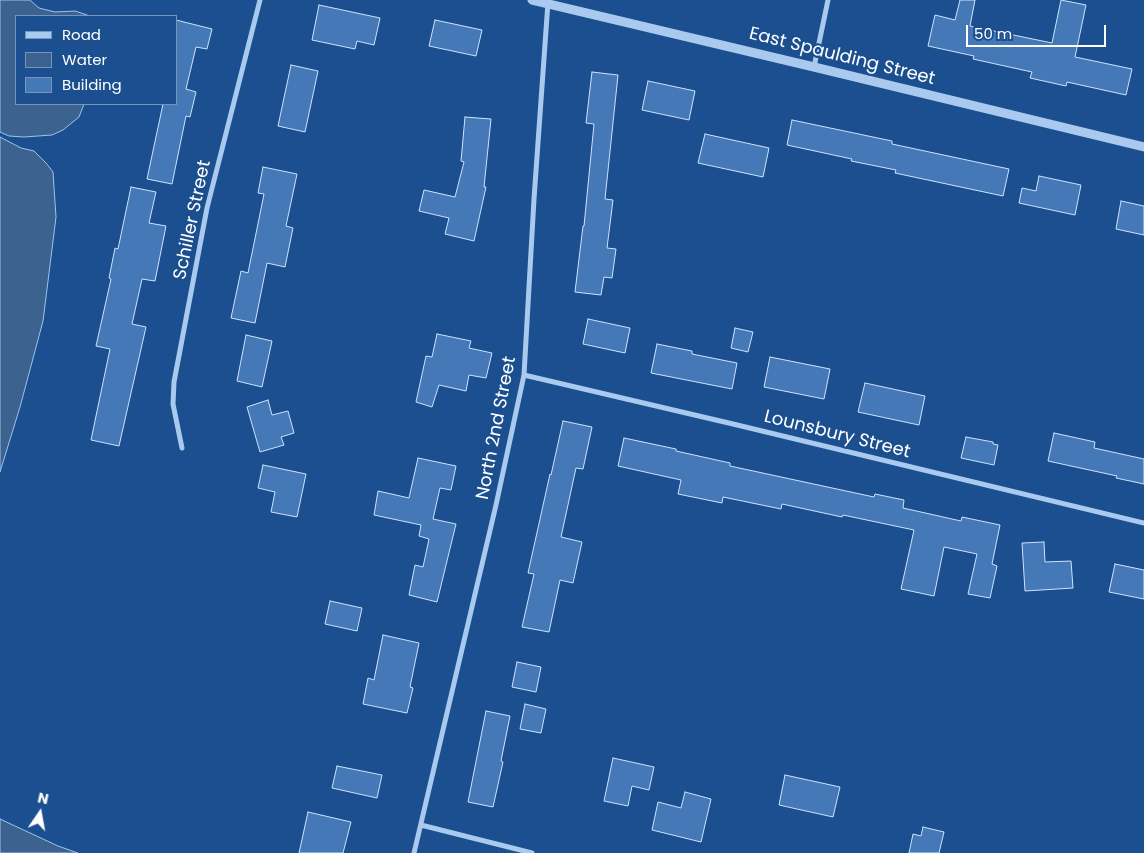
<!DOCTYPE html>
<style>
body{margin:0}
#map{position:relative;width:1144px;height:853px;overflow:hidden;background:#1b4f8f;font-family:Poppins,sans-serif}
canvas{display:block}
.legend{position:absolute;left:15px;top:15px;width:162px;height:90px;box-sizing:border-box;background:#1b4f8f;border:1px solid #7695bc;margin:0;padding:6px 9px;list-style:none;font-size:15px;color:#fff}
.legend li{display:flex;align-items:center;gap:10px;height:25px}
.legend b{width:25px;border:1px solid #7695bc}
.north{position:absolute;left:15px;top:788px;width:50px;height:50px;-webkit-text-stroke:4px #1b4f8f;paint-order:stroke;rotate:12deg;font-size:14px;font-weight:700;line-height:20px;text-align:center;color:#fff}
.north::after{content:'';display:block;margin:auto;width:18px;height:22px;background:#fff;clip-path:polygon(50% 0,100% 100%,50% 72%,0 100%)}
.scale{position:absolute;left:966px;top:25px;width:140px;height:22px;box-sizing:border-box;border:2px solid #fff;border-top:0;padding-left:6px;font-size:15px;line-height:18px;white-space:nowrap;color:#fff;-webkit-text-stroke:4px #1b4f8f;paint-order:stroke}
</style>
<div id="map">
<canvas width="1144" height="853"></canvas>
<ul class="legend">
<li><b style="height:6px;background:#a9c9ee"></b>Road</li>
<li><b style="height:14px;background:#3c6290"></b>Water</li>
<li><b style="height:14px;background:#4478b7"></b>Building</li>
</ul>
<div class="north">N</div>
<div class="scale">50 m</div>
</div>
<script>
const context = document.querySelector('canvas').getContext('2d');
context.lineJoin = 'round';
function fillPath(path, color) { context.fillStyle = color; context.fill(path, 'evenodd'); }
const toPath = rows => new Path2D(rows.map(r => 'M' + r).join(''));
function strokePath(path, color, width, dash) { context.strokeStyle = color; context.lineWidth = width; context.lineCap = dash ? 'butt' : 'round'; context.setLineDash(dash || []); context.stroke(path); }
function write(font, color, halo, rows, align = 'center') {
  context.font = font + ' Poppins,sans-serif'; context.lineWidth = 4.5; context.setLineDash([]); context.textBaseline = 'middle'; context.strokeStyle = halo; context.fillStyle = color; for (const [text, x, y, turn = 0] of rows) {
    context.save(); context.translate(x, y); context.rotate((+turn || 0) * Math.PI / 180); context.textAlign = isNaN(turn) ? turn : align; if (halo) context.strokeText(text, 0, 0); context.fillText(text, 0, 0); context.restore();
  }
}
const water = toPath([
 [0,0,30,0,39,8,55,12,75,11,90,16,16,16,16,104,84,104,79,117,63,130,52,135,24,137,9,136,0,132,0,0],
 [0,137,21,148,34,151,46,163,53,172,56,217,43,321,20,407,0,472,0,137],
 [0,819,58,846,78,853,0,853,0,819]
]);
const building = toPath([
 [960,0,975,0,970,26,1052,43,1061,0,1086,5,1075,57,1132,69,1126,95,1067,82,1066,86,1030,78,1032,72,973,59,974,56,928,46,935,15,955,20,960,0],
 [319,5,380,18,374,45,357,41,355,49,312,40,319,5],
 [176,20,212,29,207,49,196,47,186,89,196,92,190,117,186,116,172,184,147,179,163,104,176,104,176,20],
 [435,20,482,30,476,56,429,46,435,20],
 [291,65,318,71,305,132,278,126,291,65],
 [592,72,618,75,605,199,613,200,607,248,616,249,612,278,604,277,601,295,575,292,583,226,584,226,594,124,586,123,592,72],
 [648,81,695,91,689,120,642,110,648,81],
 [465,117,491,119,484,187,486,187,474,241,445,234,449,218,419,211,424,190,455,197,464,162,461,161,465,117],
 [792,120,892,141,892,144,1009,169,1003,196,895,173,896,170,851,161,852,159,787,145,792,120],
 [705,134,769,148,763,177,698,163,705,134],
 [263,167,297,174,286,226,293,228,285,267,267,263,255,323,231,318,241,271,248,273,264,194,258,193,263,167],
 [1039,176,1081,185,1075,215,1019,203,1022,188,1036,191,1039,176],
 [131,187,156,192,149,223,166,226,155,281,142,279,132,324,146,327,119,446,91,440,110,349,96,346,111,279,109,278,115,248,118,249,131,187],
 [1121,201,1144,206,1144,235,1116,229,1121,201],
 [588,319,630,328,625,353,583,344,588,319],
 [735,328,753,332,748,352,731,348,735,328],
 [437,334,471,341,469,348,492,353,486,378,469,375,466,391,439,385,432,407,416,402,426,356,432,357,437,334],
 [246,335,272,341,262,387,237,381,246,335],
 [657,344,692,351,692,354,737,363,732,389,651,373,657,344],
 [770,357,830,369,824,399,764,387,770,357],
 [865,383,925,396,919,425,858,412,865,383],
 [268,400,272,415,288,411,294,433,281,437,284,445,260,452,247,407,268,400],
 [563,421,592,427,583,469,576,468,561,537,582,542,573,583,560,580,549,632,522,627,534,574,528,573,550,474,551,475,563,421],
 [1054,433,1095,442,1094,448,1144,459,1144,484,1116,478,1117,476,1048,461,1054,433],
 [966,437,993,442,993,444,998,445,994,465,961,458,966,437],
 [624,438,676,449,676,451,730,463,730,466,874,497,875,494,904,500,903,508,961,521,962,517,1000,525,992,564,997,566,990,598,968,594,977,554,944,547,934,596,901,589,914,530,843,515,842,517,782,504,781,509,723,497,722,503,678,494,681,480,618,466,624,438],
 [418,458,456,466,451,490,440,488,433,519,456,524,437,602,409,595,415,565,423,567,429,539,419,536,421,525,374,515,378,491,409,498,418,458],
 [263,465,306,474,297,517,271,512,275,492,258,488,263,465],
 [1044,542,1045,562,1071,561,1073,588,1025,591,1022,543,1044,542],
 [1115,564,1144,570,1144,599,1109,592,1115,564],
 [330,601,362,608,357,631,325,624,330,601],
 [383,635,419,643,410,687,413,688,407,713,363,704,368,678,374,680,383,635],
 [517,662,541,667,536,692,512,687,517,662],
 [525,704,546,709,541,733,520,729,525,704],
 [486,711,510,716,501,761,503,762,493,807,468,802,486,711],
 [613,758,654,767,649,790,632,786,628,806,604,801,613,758],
 [337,766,382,775,377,798,332,788,337,766],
 [785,775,840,787,833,817,779,805,785,775],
 [685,792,711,799,701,842,652,830,658,802,681,808,685,792],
 [308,812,351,822,343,853,299,853,308,812],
 [923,827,944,832,939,853,909,853,913,834,921,836,923,827]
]);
const minor = toPath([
 [814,67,828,0],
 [524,375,733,424,1144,523],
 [182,448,173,404,174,382,207,208,260,0],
 [421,825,532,853],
 [414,853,496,505,524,375,534,199,548,2]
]);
const tertiary = toPath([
 [532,0,814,67,1144,147]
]);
const streetNames = [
 ["East Spaulding Street",842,57,14],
 ["Schiller Street",193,220,-78],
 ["North 2nd Street",497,428,-79],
 ["Lounsbury Street",837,435,14]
];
fillPath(water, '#3c6290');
strokePath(water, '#9cc4f0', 1);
fillPath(building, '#4478b7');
strokePath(building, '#cfe3fa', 1);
strokePath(minor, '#a9c9ee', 5);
strokePath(tertiary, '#a9c9ee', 9);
write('18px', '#fff', '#1b4f8f', streetNames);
</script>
